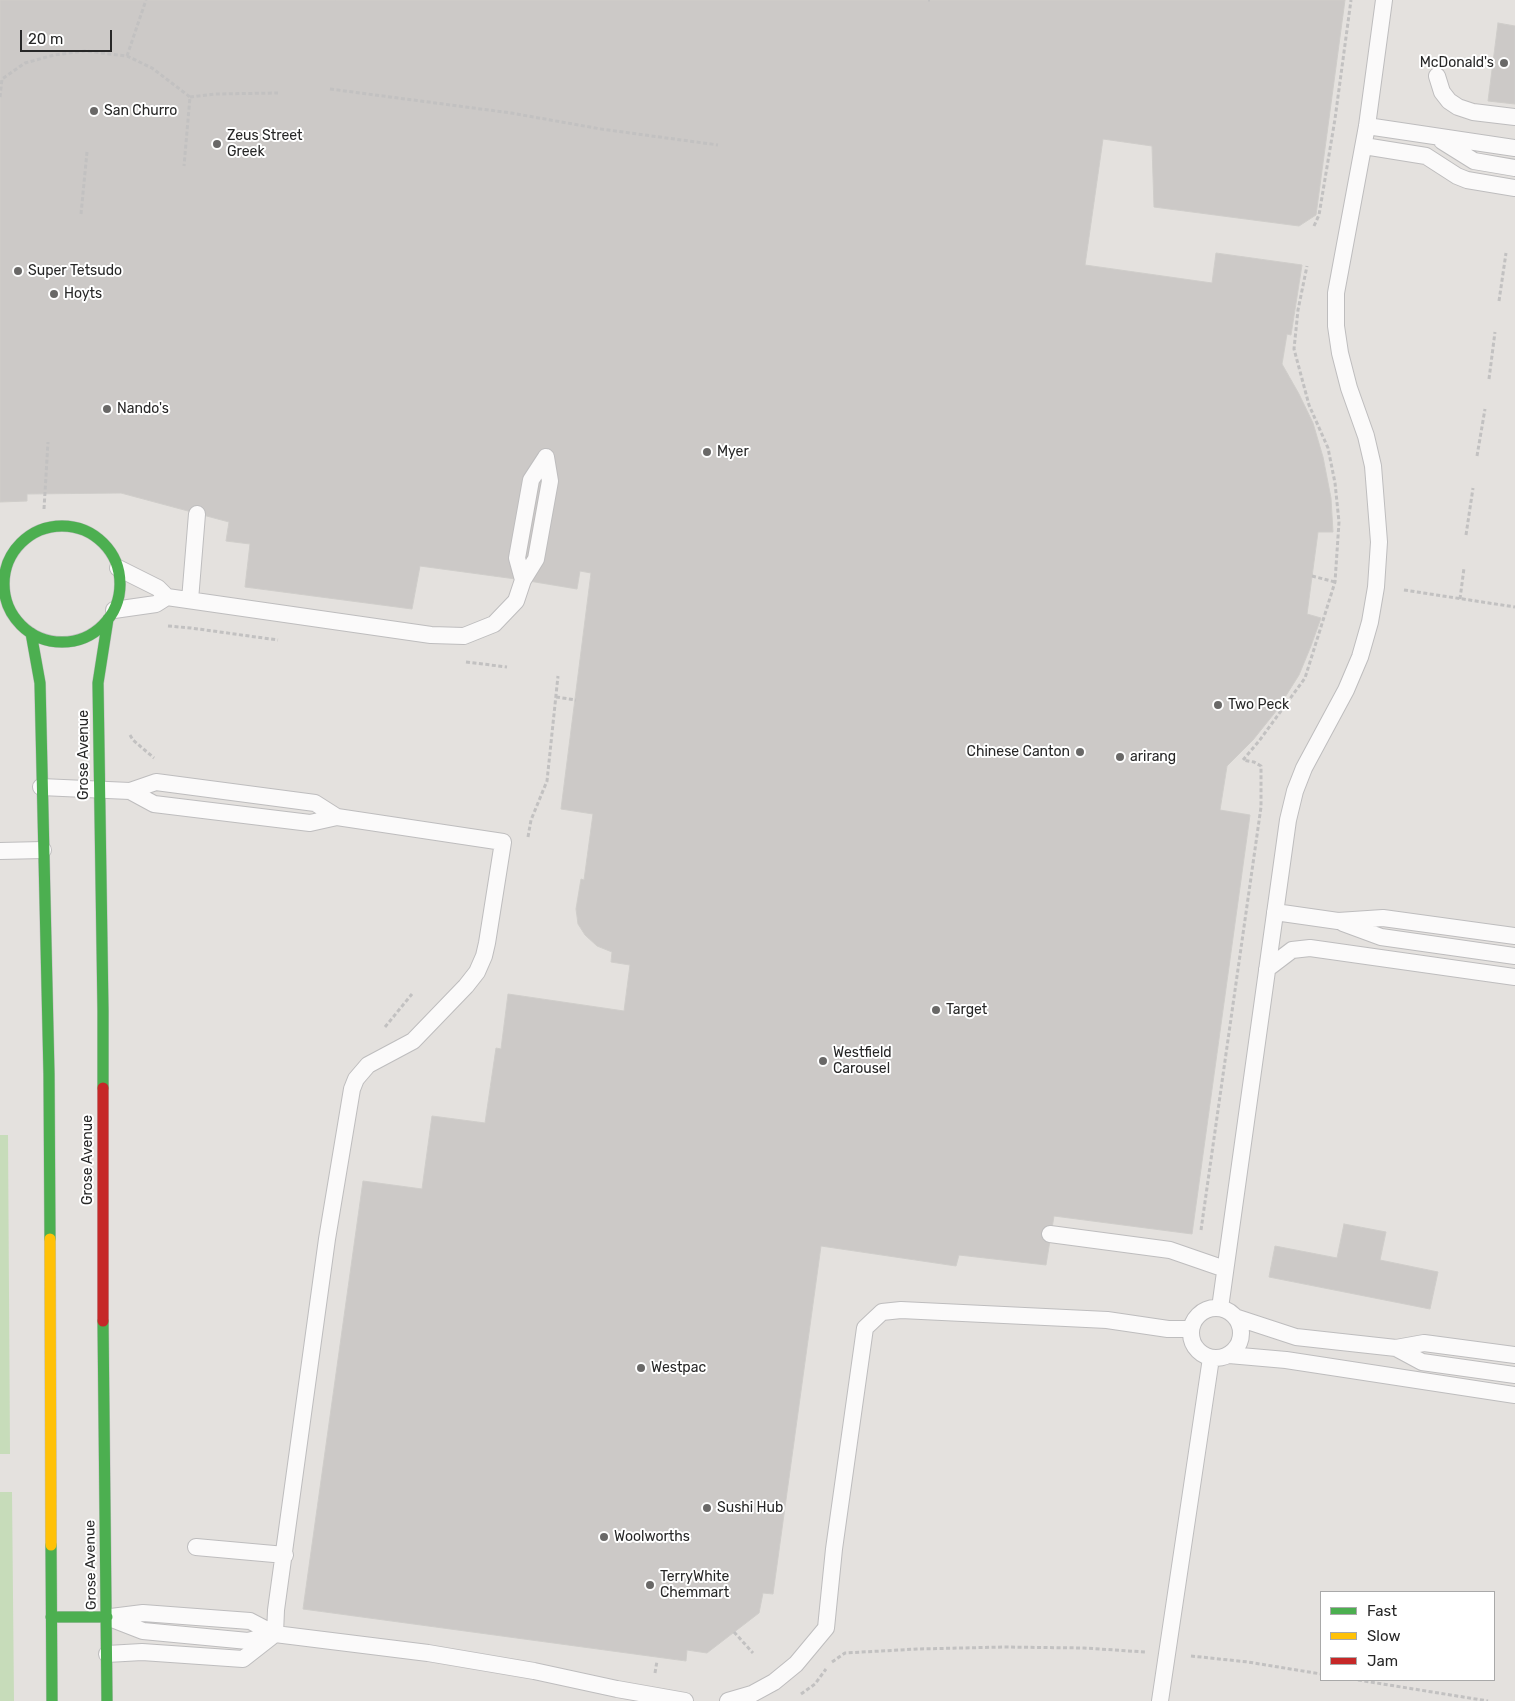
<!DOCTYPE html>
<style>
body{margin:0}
#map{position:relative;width:1515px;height:1701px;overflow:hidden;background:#e4e1de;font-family:Rubik,sans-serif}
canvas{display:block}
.legend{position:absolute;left:1320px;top:1591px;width:175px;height:90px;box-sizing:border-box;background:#fff;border:1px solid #a9a9a9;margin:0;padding:6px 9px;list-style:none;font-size:15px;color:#272727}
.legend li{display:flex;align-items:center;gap:10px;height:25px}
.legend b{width:25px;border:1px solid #a9a9a9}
.scale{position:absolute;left:20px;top:30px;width:92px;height:22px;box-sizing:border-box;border:2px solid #272727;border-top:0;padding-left:6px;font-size:15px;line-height:18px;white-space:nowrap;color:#272727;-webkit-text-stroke:4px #fff;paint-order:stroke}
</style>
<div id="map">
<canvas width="1515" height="1701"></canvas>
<ul class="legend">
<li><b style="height:6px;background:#4caf50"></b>Fast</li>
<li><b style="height:6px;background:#ffc107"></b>Slow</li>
<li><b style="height:6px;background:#c62828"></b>Jam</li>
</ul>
<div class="scale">20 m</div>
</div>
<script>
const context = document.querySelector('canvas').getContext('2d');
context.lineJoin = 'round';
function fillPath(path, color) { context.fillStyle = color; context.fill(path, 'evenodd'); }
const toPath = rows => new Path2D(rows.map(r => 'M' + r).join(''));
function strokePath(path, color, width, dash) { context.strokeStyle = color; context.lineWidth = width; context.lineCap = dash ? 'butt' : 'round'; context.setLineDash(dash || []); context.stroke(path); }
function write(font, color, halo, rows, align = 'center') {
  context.font = font + ' Rubik,sans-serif'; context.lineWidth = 4; context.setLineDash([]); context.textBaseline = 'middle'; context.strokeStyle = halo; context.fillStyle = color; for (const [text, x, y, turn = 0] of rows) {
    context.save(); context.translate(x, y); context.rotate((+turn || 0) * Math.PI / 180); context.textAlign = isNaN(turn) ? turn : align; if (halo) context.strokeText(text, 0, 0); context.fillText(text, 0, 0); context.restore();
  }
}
const green = toPath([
 [0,1135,8,1135,10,1454,0,1454],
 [0,1492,12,1492,14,1701,0,1701]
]);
const building = toPath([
 [0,0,1345,0,1316,215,1299,226,1154,207,1152,146,1103,139,1085,265,1212,283,1216,253,1302,265,1291,335,1287,334,1282,364,1299,394,1313,423,1323,457,1331,498,1333,532,1318,532,1307,614,1321,618,1311,646,1299,675,1277,710,1253,740,1227,766,1220,810,1250,815,1192,1234,1054,1216,1046,1265,959,1255,956,1266,821,1246,773,1594,763,1593,759,1613,707,1653,687,1650,686,1661,303,1609,363,1181,422,1189,432,1116,485,1123,496,1048,501,1049,508,994,624,1011,630,965,611,962,612,952,597,946,585,935,578,924,576,909,581,879,584,880,593,814,561,809,591,573,580,571,577,589,523,580,420,566,412,609,245,587,250,544,226,541,229,522,121,493,27,494,27,501,0,502,0,0],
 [1498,23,1515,26,1515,104,1488,101,1498,23],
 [1344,1224,1386,1232,1380,1260,1438,1272,1430,1309,1269,1277,1275,1246,1337,1258,1344,1224]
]);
const path = toPath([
 [928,0,930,0],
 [127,56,146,0],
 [330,89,511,113,601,129,718,145],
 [0,97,2,79,25,63,54,55,85,51,127,56,152,68,190,97,184,166],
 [190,97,215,94,278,93],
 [81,214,87,152],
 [1314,226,1319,215,1335,119,1351,0],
 [1499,301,1506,253],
 [1489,379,1495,332],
 [1477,456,1485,409],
 [44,509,48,442],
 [1466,535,1473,488],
 [1312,576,1335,582],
 [1404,590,1515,607],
 [1460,599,1464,568],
 [168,626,191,628,278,640],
 [466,662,507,667],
 [556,697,576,700],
 [130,735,133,740,154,758],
 [528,837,531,820,547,781,558,676],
 [385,1027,412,994],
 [1201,1230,1261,807,1261,766,1254,762,1243,760,1259,741,1305,678,1335,582,1339,522,1335,483,1328,448,1309,405,1294,349,1298,310,1307,266],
 [734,1632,753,1653],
 [1191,1656,1248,1662,1321,1674],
 [832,1662,845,1653,917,1649,1004,1647,1084,1648,1145,1652],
 [655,1673,657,1661],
 [1358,1680,1488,1701],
 [801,1694,815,1684,826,1669]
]);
const lane = toPath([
 [1437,76,1442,92,1449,101,1458,107,1473,112,1515,117],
 [1367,126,1515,148],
 [1442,141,1474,161,1515,168],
 [1364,146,1426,156,1457,176,1467,180,1515,188],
 [118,568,158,588,167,597,431,635,464,636,494,624,516,601,523,580,536,559,550,481,546,457],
 [523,580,517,558,531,480,546,457],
 [190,600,197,514],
 [114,610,156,604,167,597],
 [41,787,130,791,156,782,315,803,337,817],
 [0,851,43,850],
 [1275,912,1338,921,1383,918,1515,936],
 [1343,923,1381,937,1515,956],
 [1267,969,1292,950,1310,948,1515,977],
 [1050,1234,1170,1250,1225,1269],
 '1191 1333a25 25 0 1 1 50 0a25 25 0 1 1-50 0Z',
 [1220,1308,1288,820,1295,791,1304,768,1346,690,1360,657,1370,622,1376,587,1379,542,1373,466,1366,436,1349,388,1340,353,1336,326,1336,293,1367,126,1384,0],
 [1235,1317,1296,1337,1396,1348,1424,1343,1515,1355],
 [1396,1348,1422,1362,1515,1375],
 [1229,1355,1286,1360,1515,1395],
 [196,1547,285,1555],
 [107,1617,143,1631,248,1641,275,1634,428,1653,534,1671,617,1689,685,1701],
 [111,1617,143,1613,250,1621,275,1634],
 [107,1654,142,1652,243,1659,275,1634,276,1610,327,1239,352,1089,356,1079,368,1065,413,1041,466,986,477,972,484,956,487,943,503,842,337,817,310,823,154,804,130,791],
 [728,1701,752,1694,774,1682,796,1664,826,1628,834,1549,865,1328,882,1312,901,1310,1107,1320,1168,1329,1191,1329],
 [1160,1701,1211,1358]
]);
const fast = toPath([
 '4 584a58 58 0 1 1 116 0a58 58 0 1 1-116 0Z',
 [31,633,40,683,49,1074,50,1239],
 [103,1088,103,1011,98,683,108,619],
 [103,1321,107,1701],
 [51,1545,52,1701],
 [51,1617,107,1617]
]);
const slow = toPath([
 [50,1239,51,1545]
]);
const jam = toPath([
 [103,1088,103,1321]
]);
const markers = [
 [1504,63,5,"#696867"],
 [94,111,5,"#696867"],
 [217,144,5,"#696867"],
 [18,271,5,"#696867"],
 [54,294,5,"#696867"],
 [107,409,5,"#696867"],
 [707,452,5,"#696867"],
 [1218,705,5,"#696867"],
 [1080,752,5,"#696867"],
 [1120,757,5,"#696867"],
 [936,1010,5,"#696867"],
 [823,1061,5,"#696867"],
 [641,1368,5,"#696867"],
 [707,1508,5,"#696867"],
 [604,1537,5,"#696867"],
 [650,1585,5,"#696867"]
];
const poiNames = [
 ["McDonald's",1494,63,"right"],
 ["San Churro",104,111],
 ["Zeus Street",227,136],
 ["Greek",227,152],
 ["Super Tetsudo",28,271],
 ["Hoyts",64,294],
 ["Nando's",117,409],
 ["Myer",717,452],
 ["Two Peck",1228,705],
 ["Chinese Canton",1070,752,"right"],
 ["arirang",1130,757],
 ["Target",946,1010],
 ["Westfield",833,1053],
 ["Carousel",833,1069],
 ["Westpac",651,1368],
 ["Sushi Hub",717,1508],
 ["Woolworths",614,1537],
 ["TerryWhite",660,1577],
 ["Chemmart",660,1593]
];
const streetNames = [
 ["Grose Avenue",84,755,-90],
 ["Grose Avenue",88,1160,-90],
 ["Grose Avenue",91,1565,-91]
];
fillPath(green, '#c7dcba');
fillPath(building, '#ccc9c7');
strokePath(building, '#cfcdca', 1);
strokePath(lane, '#bebdbe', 18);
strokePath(fast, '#bebdbe', 12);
strokePath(slow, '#bebdbe', 12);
strokePath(jam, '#bebdbe', 12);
strokePath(path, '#c2c1c1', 3, [4, 2.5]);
strokePath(lane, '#fbfafa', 16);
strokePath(fast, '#4caf50', 11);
strokePath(slow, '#ffc107', 11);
strokePath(jam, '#c62828', 11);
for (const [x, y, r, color] of markers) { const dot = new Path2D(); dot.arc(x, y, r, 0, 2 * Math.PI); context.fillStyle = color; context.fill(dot); strokePath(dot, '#fff', 2); }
write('14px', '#272727', '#fff', poiNames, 'left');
write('14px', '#272727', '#fff', streetNames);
</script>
